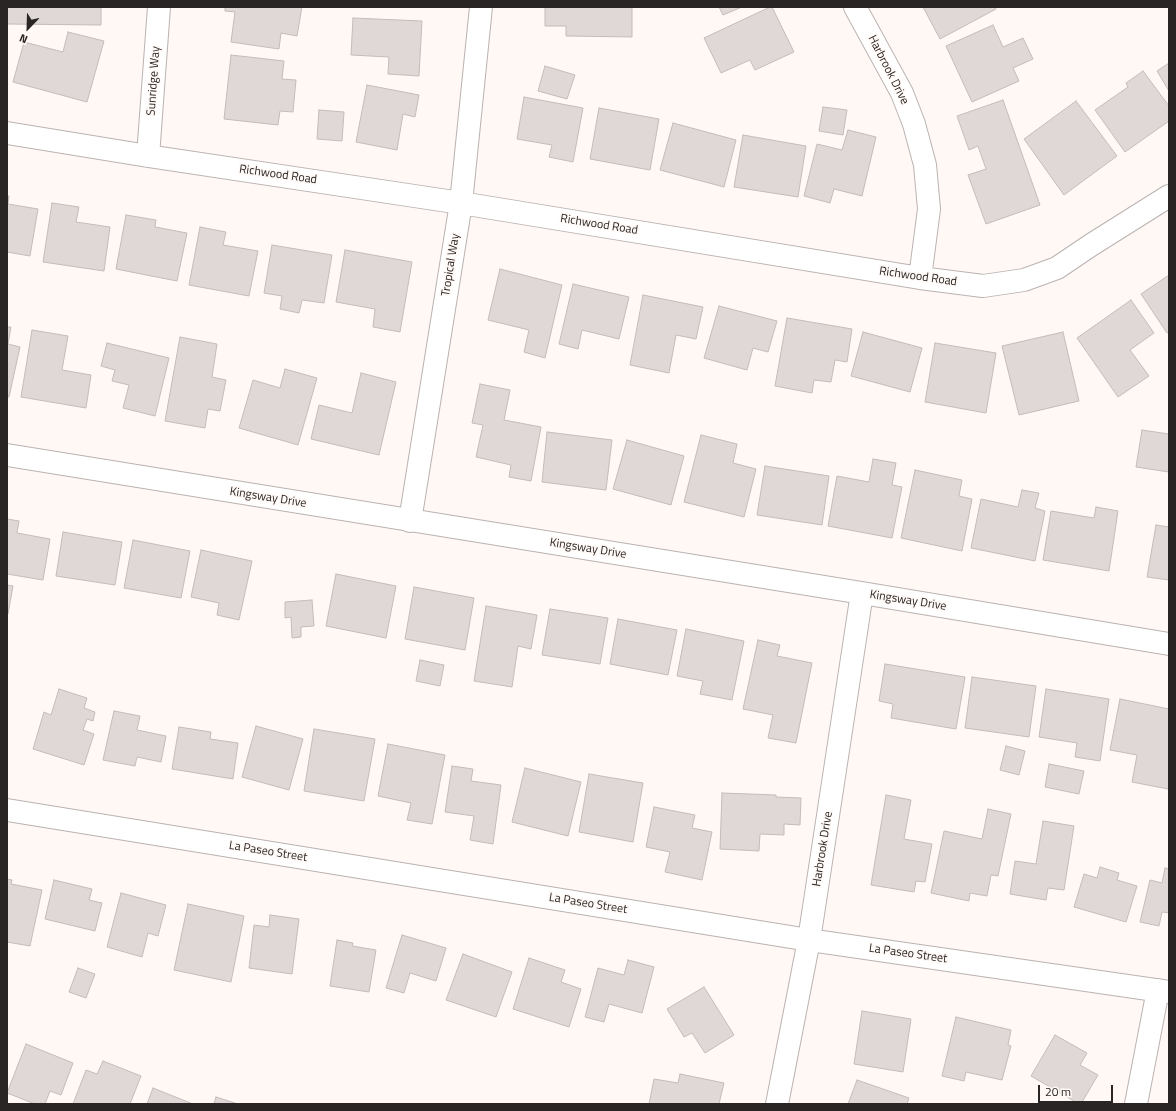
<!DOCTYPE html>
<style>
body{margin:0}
#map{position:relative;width:1176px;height:1111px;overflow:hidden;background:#fff8f5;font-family:"Titillium Web",sans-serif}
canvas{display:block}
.frame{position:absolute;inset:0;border:8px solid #282524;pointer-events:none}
.north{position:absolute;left:8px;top:8px;width:40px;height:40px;-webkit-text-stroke:3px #fff8f5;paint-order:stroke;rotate:203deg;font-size:11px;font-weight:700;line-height:16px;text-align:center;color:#282524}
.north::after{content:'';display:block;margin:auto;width:14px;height:18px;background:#282524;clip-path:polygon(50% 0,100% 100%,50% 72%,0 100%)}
.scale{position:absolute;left:1038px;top:1085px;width:75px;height:18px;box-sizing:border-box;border:2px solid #282524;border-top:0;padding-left:5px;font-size:12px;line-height:14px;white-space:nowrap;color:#282524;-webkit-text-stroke:3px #fff8f5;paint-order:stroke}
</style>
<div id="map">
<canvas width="1176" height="1111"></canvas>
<div class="frame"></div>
<div class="north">N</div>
<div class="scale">20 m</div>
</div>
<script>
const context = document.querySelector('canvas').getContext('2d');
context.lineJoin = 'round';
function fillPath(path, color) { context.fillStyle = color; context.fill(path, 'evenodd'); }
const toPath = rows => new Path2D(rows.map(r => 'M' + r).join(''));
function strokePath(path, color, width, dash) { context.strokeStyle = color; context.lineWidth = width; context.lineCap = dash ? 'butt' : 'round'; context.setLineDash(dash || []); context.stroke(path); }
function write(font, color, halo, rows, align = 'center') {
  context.font = font + ' "Titillium Web",sans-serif'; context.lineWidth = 3; context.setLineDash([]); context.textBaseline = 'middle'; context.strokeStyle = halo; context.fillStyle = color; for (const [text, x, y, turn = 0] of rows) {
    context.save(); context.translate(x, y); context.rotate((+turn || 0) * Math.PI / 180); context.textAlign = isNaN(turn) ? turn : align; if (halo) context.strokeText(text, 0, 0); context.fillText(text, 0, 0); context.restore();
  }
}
const building = toPath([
 [7,7,101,7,101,25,7,24,7,7],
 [225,7,302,7,297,36,281,33,279,49,231,42,235,12,225,11,225,7],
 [545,7,632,7,632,37,566,36,566,26,545,26,545,7],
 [719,7,742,7,723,15,719,7],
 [770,7,772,7,794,52,755,70,750,60,721,73,704,38,770,7],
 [923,7,995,7,996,9,940,39,923,7],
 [353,18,422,21,419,76,388,74,389,57,351,55,353,18],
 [993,25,1003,47,1023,38,1033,59,1013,68,1019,81,972,102,946,46,993,25],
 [68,32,104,41,87,102,13,82,24,42,63,52,68,32],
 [231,55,284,61,282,79,296,80,293,112,280,111,278,125,224,119,231,55],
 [1169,63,1169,91,1157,71,1169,63],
 [545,66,575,75,567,99,538,91,545,66],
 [1143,71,1169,106,1169,121,1125,152,1095,110,1128,87,1126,83,1143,71],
 [367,85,419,95,415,117,403,114,397,150,356,142,367,85],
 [524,97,583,108,573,162,549,157,552,145,517,139,524,97],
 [1003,100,1040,205,986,224,968,175,986,169,978,146,969,150,957,116,1003,100],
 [1076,101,1117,156,1064,195,1024,139,1076,101],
 [823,107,847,110,843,135,819,131,823,107],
 [599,108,659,119,650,170,590,159,599,108],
 [319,110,344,112,342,141,317,139,319,110],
 [673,123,736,140,724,187,660,170,673,123],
 [848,130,876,137,862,196,834,189,830,203,804,196,817,144,842,150,848,130],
 [743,135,806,146,798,197,734,187,743,135],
 [7,196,9,196,8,204,38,209,30,256,7,252,7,196],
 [52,203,79,207,76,222,110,227,104,271,43,262,52,203],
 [126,215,156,220,155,227,187,233,177,281,116,269,126,215],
 [200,227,226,232,223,245,258,251,249,296,189,285,200,227],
 [272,245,332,255,324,303,302,300,299,313,280,309,282,296,264,293,272,245],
 [345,250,412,262,400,332,373,327,375,309,336,302,345,250],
 [500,269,562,285,545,358,524,352,529,330,488,320,500,269],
 [1169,275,1169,332,1167,333,1141,294,1169,275],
 [573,284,629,297,619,339,582,330,578,349,559,344,573,284],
 [643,295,703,307,696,339,676,335,669,373,630,365,643,295],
 [1131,300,1154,333,1130,350,1149,376,1118,397,1077,338,1131,300],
 [719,306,777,321,768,352,753,348,747,370,704,358,719,306],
 [787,318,852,329,847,362,835,360,831,382,814,380,812,393,775,386,787,318],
 [7,327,11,327,8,344,20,347,9,397,7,397,7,327],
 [32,330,68,336,62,370,91,375,86,408,21,397,32,330],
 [863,332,922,348,910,392,851,376,863,332],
 [1063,332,1079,401,1019,415,1002,346,1063,332],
 [180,337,217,344,212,377,226,380,220,411,208,409,205,428,165,421,180,337],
 [107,343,169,358,155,416,123,408,129,385,112,381,115,370,101,366,107,343],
 [935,343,996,353,986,413,925,402,935,343],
 [285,369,317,378,298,445,239,428,253,380,280,388,285,369],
 [361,373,396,382,379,455,311,439,319,405,352,413,361,373],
 [480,384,510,390,504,420,541,427,531,481,509,477,511,465,476,457,483,425,472,423,480,384],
 [1142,430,1169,434,1169,472,1136,467,1142,430],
 [547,432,612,440,606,490,542,482,547,432],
 [701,435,737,444,733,463,756,469,744,517,684,502,701,435],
 [627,440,684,456,671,505,613,489,627,440],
 [873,459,896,463,892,485,902,487,892,538,828,526,837,476,869,482,873,459],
 [765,466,829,476,822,525,757,515,765,466],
 [915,470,962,480,959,496,972,499,962,551,901,538,915,470],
 [1022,490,1039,493,1035,508,1045,511,1035,561,971,548,981,499,1018,507,1022,490],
 [1096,507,1118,511,1109,571,1043,560,1051,511,1094,518,1096,507],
 [7,519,19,521,17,533,50,539,43,580,7,574,7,519],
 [1156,525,1169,527,1169,580,1147,577,1156,525],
 [63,532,122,542,115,585,56,576,63,532],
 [133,540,190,551,181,598,124,588,133,540],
 [201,550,252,561,239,620,217,615,219,603,191,597,201,550],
 [336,574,396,586,386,638,326,626,336,574],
 [7,585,13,586,8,614,7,614,7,585],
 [414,587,474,598,465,650,405,639,414,587],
 [312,600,314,626,301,627,301,637,292,638,291,617,285,618,285,602,312,600],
 [486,606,537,615,531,649,518,646,512,687,474,681,486,606],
 [550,609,608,618,600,664,542,655,550,609],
 [618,619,677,630,668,675,610,664,618,619],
 [686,629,744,641,732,700,700,694,703,681,677,676,686,629],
 [758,640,780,645,777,656,812,663,796,743,768,738,773,715,743,709,758,640],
 [420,660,444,665,440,686,416,681,420,660],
 [885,664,965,677,956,729,891,718,893,704,879,701,885,664],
 [972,677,1036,686,1029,737,965,728,972,677],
 [59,689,87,698,84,708,95,712,93,721,87,719,83,730,94,734,84,765,33,749,44,712,51,715,59,689],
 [1046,689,1109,699,1100,761,1075,757,1077,743,1039,737,1046,689],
 [1120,699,1169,709,1169,784,1168,789,1132,782,1137,755,1110,750,1120,699],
 [114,711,140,716,137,730,166,736,161,762,137,757,135,766,103,760,114,711],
 [256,726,303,739,289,790,242,777,256,726],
 [179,727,211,732,210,739,238,743,233,779,172,769,179,727],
 [314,729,375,739,364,801,304,791,314,729],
 [388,744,445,755,432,824,407,820,411,803,378,796,388,744],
 [1006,746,1025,751,1019,775,1000,770,1006,746],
 [1049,764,1084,771,1079,794,1045,787,1049,764],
 [452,766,473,769,471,781,501,785,493,844,470,840,474,816,445,812,452,766],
 [525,768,581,782,568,836,512,822,525,768],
 [589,774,643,783,633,842,579,832,589,774],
 [722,793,776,795,776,797,801,798,800,825,784,824,784,835,760,834,759,851,720,849,722,793],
 [886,795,911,800,904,839,932,844,925,882,916,881,914,892,871,885,886,795],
 [654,807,695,815,692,828,712,832,702,880,665,872,670,852,646,847,654,807],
 [988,809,1011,814,998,876,991,875,987,896,970,893,969,901,931,893,944,831,982,839,988,809],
 [1043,821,1074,826,1064,890,1048,888,1046,900,1010,894,1015,861,1036,864,1043,821],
 [1100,867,1119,873,1117,880,1137,886,1126,922,1074,907,1084,874,1097,878,1100,867],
 [1165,868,1169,869,1169,913,1162,912,1159,926,1140,922,1150,880,1162,883,1165,868],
 [7,879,12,880,11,884,42,890,30,946,7,942,7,879],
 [54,880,92,889,89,900,102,903,95,931,45,919,54,880],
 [121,893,166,905,158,936,148,933,142,957,107,947,121,893],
 [188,904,244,916,231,982,174,970,188,904],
 [270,915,299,919,292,974,249,968,254,925,269,927,270,915],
 [402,935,446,948,436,981,410,973,404,993,386,988,402,935],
 [337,940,353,943,352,946,376,950,369,992,330,986,337,940],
 [463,954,512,972,496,1017,446,1000,463,954],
 [529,958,565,970,561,982,581,989,569,1027,513,1009,529,958],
 [628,960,654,967,642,1013,609,1004,604,1022,585,1017,598,968,624,975,628,960],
 [78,968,95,974,86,998,69,992,78,968],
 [704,987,734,1035,705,1053,692,1033,684,1037,667,1009,704,987],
 [862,1011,911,1019,903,1072,854,1064,862,1011],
 [956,1017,1011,1030,1008,1045,1011,1046,1002,1080,966,1072,964,1081,942,1076,956,1017],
 [1055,1035,1087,1053,1080,1065,1098,1075,1081,1104,1079,1104,1031,1076,1055,1035],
 [26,1044,73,1063,61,1095,50,1091,45,1104,35,1104,7,1093,26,1044],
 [103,1061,141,1076,130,1104,73,1104,86,1070,97,1074,103,1061],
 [680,1074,724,1083,719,1104,649,1104,654,1079,678,1083,680,1074],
 [857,1080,909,1098,907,1104,848,1104,857,1080],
 [153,1088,193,1104,147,1104,153,1088],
 [216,1097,238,1104,214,1104,216,1097]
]);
const street = toPath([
 [855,7,902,93,914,124,925,165,929,209,920,278],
 [7,133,148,156,461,203,920,278,983,286,1024,280,1057,268,1091,245,1169,196],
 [148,156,159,7],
 [7,455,862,593,1169,644],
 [410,521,461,203,481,7],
 [7,810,809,940,1169,992],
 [777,1104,809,940,862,593],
 [1136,1104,1158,990]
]);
const streetNames = [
 ["Harbrook Drive",888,70,63],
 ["Sunridge Way",154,81,-86],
 ["Richwood Road",278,175,8],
 ["Richwood Road",599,225,9],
 ["Tropical Way",451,265,-81],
 ["Richwood Road",918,277,8],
 ["Kingsway Drive",268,498,9],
 ["Kingsway Drive",588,549,9],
 ["Kingsway Drive",908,601,9],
 ["Harbrook Drive",823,849,-81],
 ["La Paseo Street",268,852,9],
 ["La Paseo Street",588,904,9],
 ["La Paseo Street",908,954,8]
];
fillPath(building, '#dfd8d6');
strokePath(building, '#c2bcba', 1);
strokePath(street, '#bab3b1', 24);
strokePath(street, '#fff', 22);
write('12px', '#282524', '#fff8f5', streetNames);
</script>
